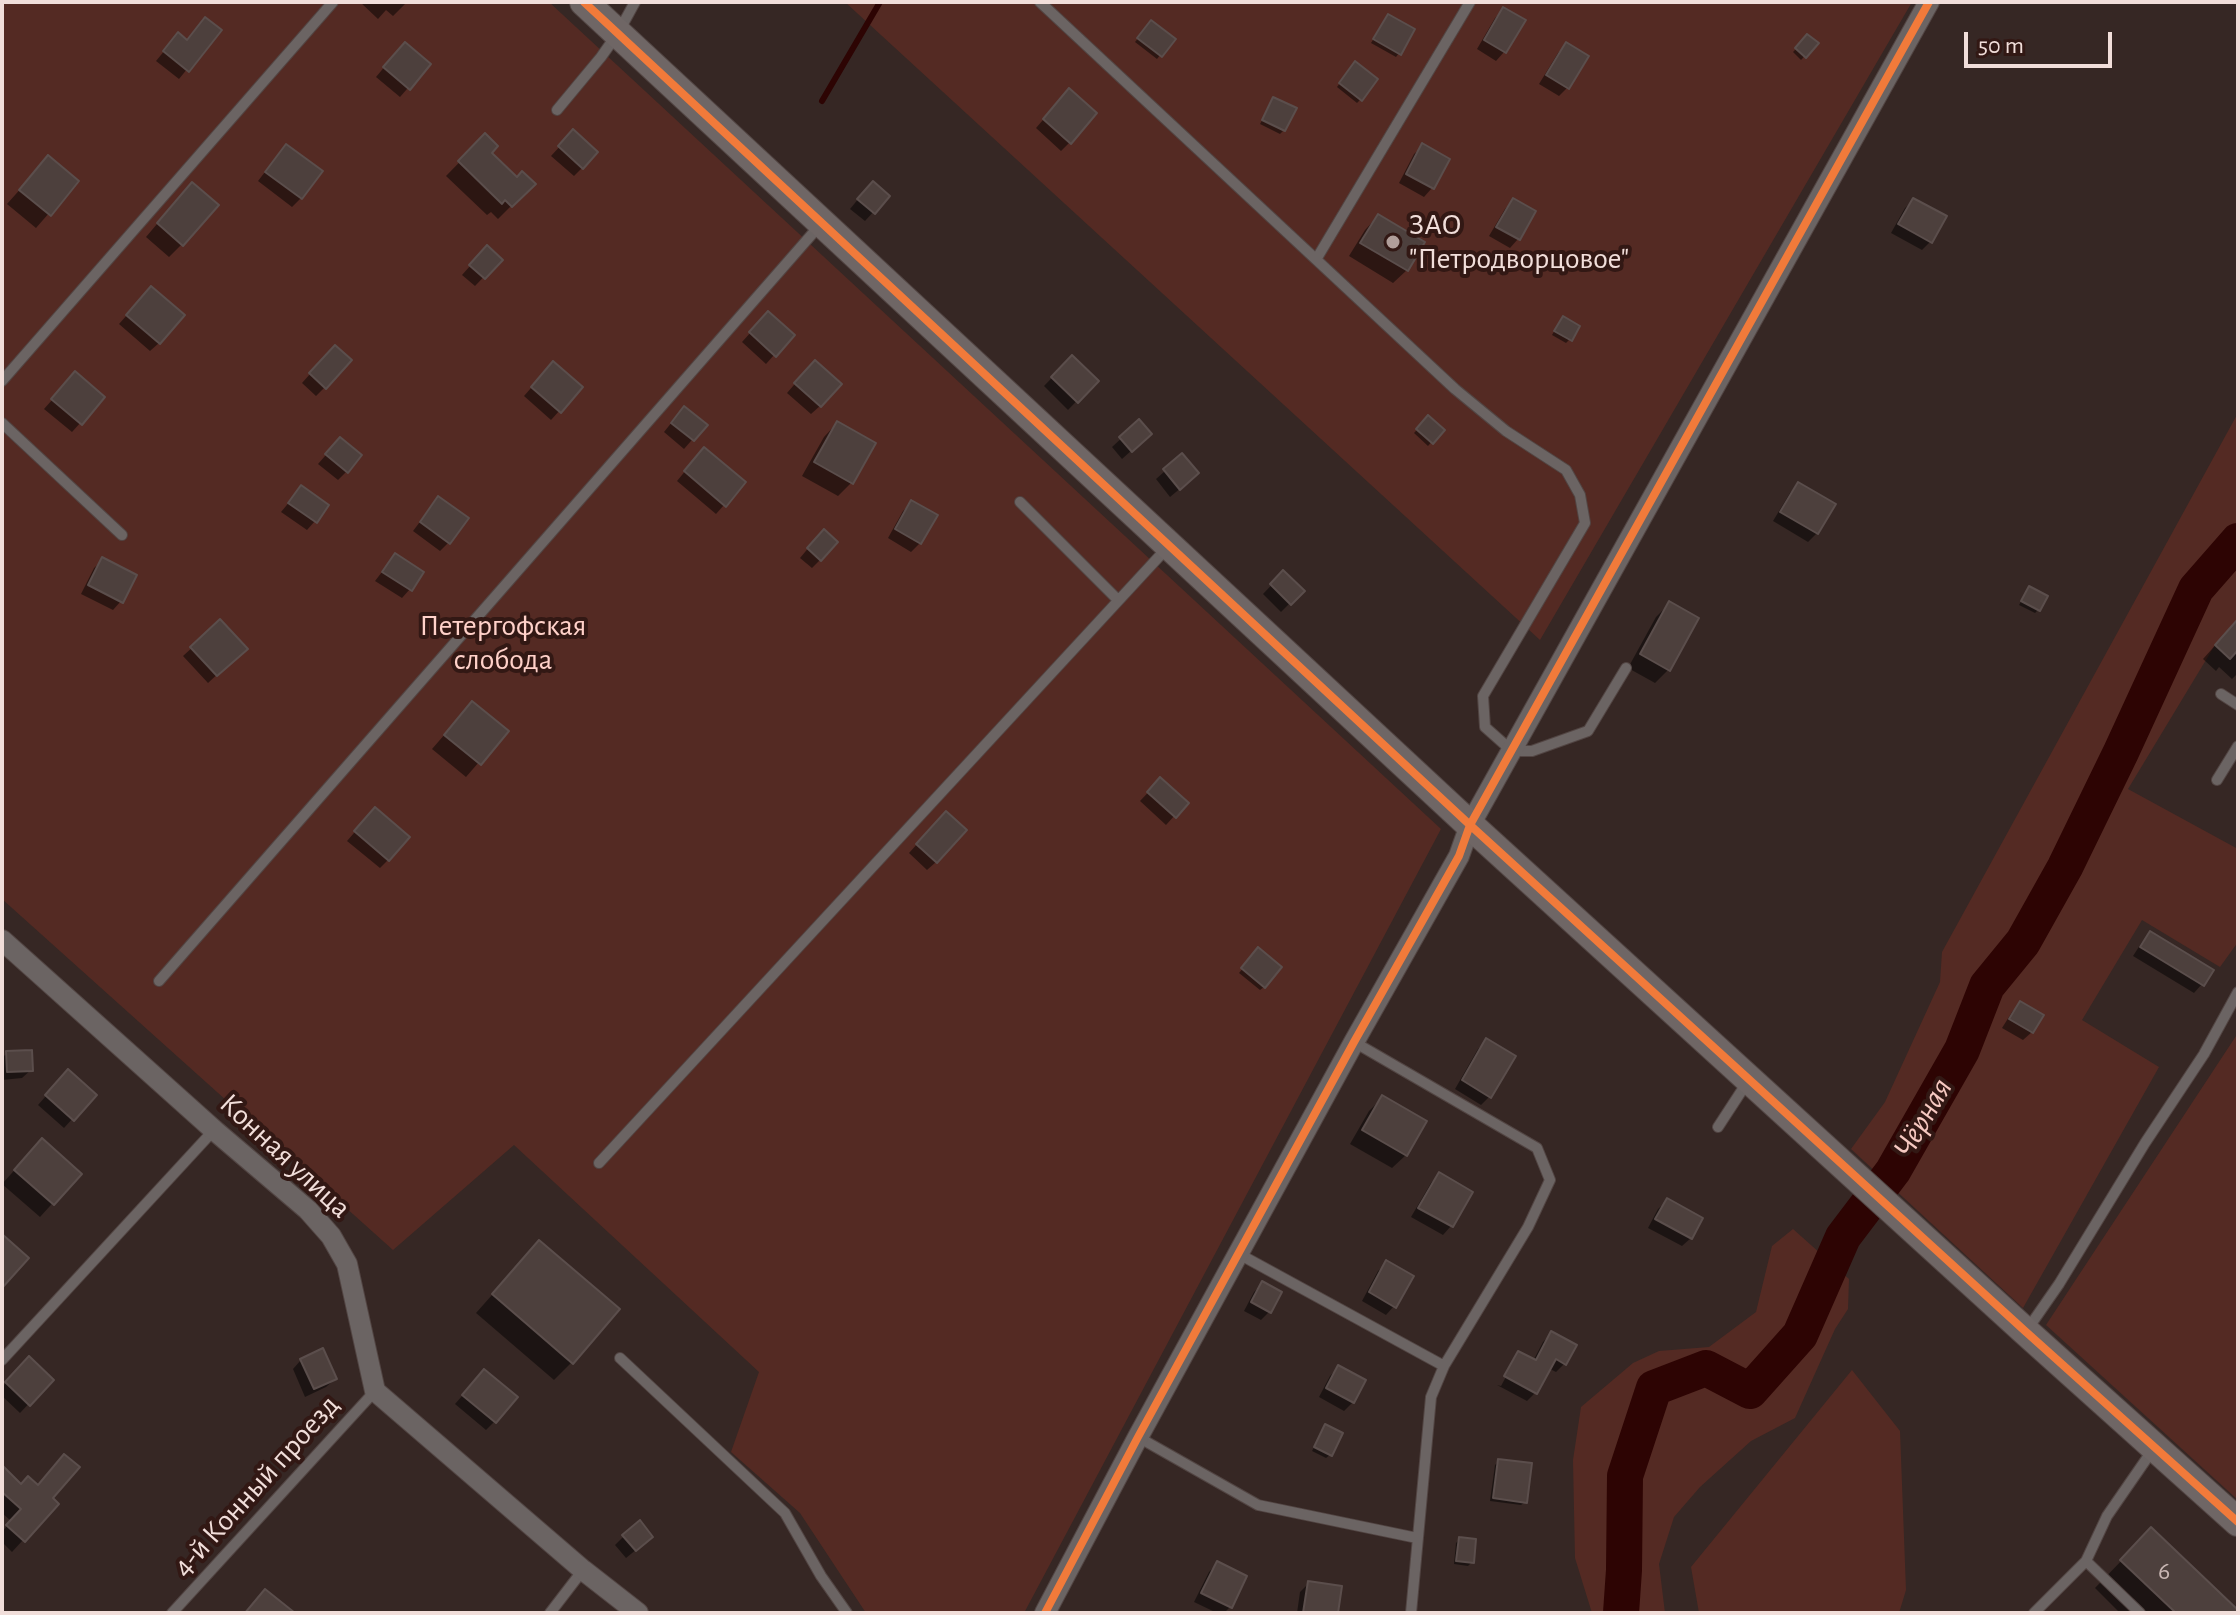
<!DOCTYPE html>
<meta charset="utf-8">
<style>
body{margin:0}
#map{position:relative;width:2240px;height:1615px;overflow:hidden;background:#362724;font-family:"Alegreya Sans",sans-serif}
canvas{display:block}
.frame{position:absolute;inset:0;border:4px solid #f1deda;pointer-events:none}
.scale{position:absolute;left:1964px;top:32px;width:148px;height:36px;box-sizing:border-box;border:4px solid #f1deda;border-top:0;padding-left:10px;font-size:24px;line-height:28px;white-space:nowrap;color:#f1deda;-webkit-text-stroke:6px #321814;paint-order:stroke}
</style>
<div id="map">
<canvas width="2240" height="1615"></canvas>
<div class="frame"></div>
<div class="scale">50 m</div>
</div>
<script>
const context = document.querySelector('canvas').getContext('2d');
context.lineJoin = 'round';
function fillPath(path, color) { context.fillStyle = color; context.fill(path, 'evenodd'); }
const toPath = rows => new Path2D(rows.map(r => 'M' + r).join(''));
function strokePath(path, color, width, dash) { context.strokeStyle = color; context.lineWidth = width; context.lineCap = dash ? 'butt' : 'round'; context.setLineDash(dash || []); context.stroke(path); }
function write(font, color, halo, rows, align = 'center') {
  context.font = font + ' "Alegreya Sans",sans-serif'; context.lineWidth = 8; context.setLineDash([]); context.textBaseline = 'middle'; context.strokeStyle = halo; context.fillStyle = color; for (const [text, x, y, turn = 0] of rows) {
    context.save(); context.translate(x, y); context.rotate((+turn || 0) * Math.PI / 180); context.textAlign = isNaN(turn) ? turn : align; if (halo) context.strokeText(text, 0, 0); context.fillText(text, 0, 0); context.restore();
  }
}
const green = toPath([
 [2,2,549,2,1441,829,1024,1613,866,1613,800,1513,731,1452,759,1372,514,1145,393,1250,2,899],
 [845,2,1912,2,1540,640],
 [2238,413,2238,619,2215,645,2128,789,2238,849,2238,942,2220,967,2142,920,2082,1020,2159,1067,2023,1308,1851,1149,1885,1102,1940,982,1942,952],
 [2238,1033,2238,1500,2046,1325],
 [1793,1229,1849,1279,1848,1309,1835,1329,1795,1418,1751,1441,1700,1487,1674,1517,1659,1564,1665,1613,1592,1613,1575,1558,1573,1460,1581,1407,1633,1363,1659,1351,1709,1347,1756,1312,1772,1246],
 [1852,1370,1900,1431,1906,1590,1899,1613,1699,1613,1691,1567]
]);
const shadow = toPath([
 [360,2,407,2,393,16,386,10,378,19],
 [1504,9,1523,21,1504,52,1496,61,1477,49,1495,18],
 [1388,16,1399,53,1396,57,1371,43],
 [1148,26,1173,39,1157,59,1135,42],
 [219,30,179,79,156,61,170,44,186,42],
 [1808,36,1816,44,1801,60,1793,52],
 [1566,45,1567,88,1559,96,1539,84,1558,53],
 [396,53,428,65,400,97,376,77],
 [1352,67,1361,99,1357,103,1337,87],
 [1061,99,1070,142,1061,151,1036,128],
 [1274,99,1284,130,1280,134,1260,124],
 [573,132,582,168,574,176,551,156],
 [485,136,489,153,516,179,533,184,498,219,491,212,487,215,446,176],
 [1423,146,1448,160,1432,188,1424,197,1399,183,1414,154],
 [278,155,301,198,292,207,258,181],
 [48,158,77,181,36,228,7,204],
 [864,192,888,196,865,221,850,209],
 [179,198,182,244,169,257,146,237],
 [1914,200,1930,242,1922,250,1891,233,1905,208],
 [1513,201,1534,212,1518,239,1510,248,1489,236,1505,209],
 [1378,216,1407,270,1393,283,1349,256,1365,230],
 [478,257,500,260,475,286,462,275],
 [143,297,159,343,150,351,119,324],
 [760,322,774,355,766,364,742,342],
 [1559,323,1570,339,1566,343,1552,335],
 [326,356,325,387,316,396,302,383],
 [1072,357,1096,381,1068,410,1044,386],
 [806,371,820,406,811,414,787,393],
 [545,372,580,388,551,420,524,396],
 [67,383,103,398,72,432,44,409],
 [676,417,705,425,684,449,664,432],
 [1428,418,1442,430,1428,446,1414,433],
 [1139,422,1141,442,1122,459,1112,447],
 [837,423,873,444,851,483,838,496,802,476,824,437],
 [332,448,347,471,338,480,318,464],
 [1182,456,1188,482,1170,497,1156,479],
 [696,458,724,505,716,514,677,481],
 [1799,485,1817,533,1808,542,1773,521,1790,493],
 [301,488,315,521,307,530,281,512],
 [438,498,449,542,440,551,413,531],
 [912,502,920,543,911,552,888,538,903,511],
 [815,540,820,560,812,568,800,558],
 [395,555,410,589,402,598,375,581],
 [103,560,121,601,113,610,81,594,94,568],
 [1283,573,1302,591,1281,612,1263,594],
 [2029,588,2038,610,2035,613,2019,605],
 [1669,604,1668,670,1655,683,1628,668,1656,617],
 [2238,620,2238,673,2232,679,2219,667,2216,671,2203,659],
 [220,622,236,657,208,683,183,656],
 [472,703,506,731,466,777,432,749],
 [1160,780,1186,803,1166,825,1140,801],
 [367,818,388,860,380,868,347,841],
 [937,822,936,862,927,870,909,853],
 [2150,933,2202,984,2194,993,2133,956,2142,942],
 [1255,954,1264,987,1260,990,1239,973],
 [2020,1003,2032,1032,2023,1040,2002,1028,2012,1012],
 [1486,1041,1490,1096,1481,1105,1455,1089,1478,1049],
 [7,1053,31,1070,22,1078,2,1080,2,1058],
 [60,1080,94,1095,64,1128,38,1105],
 [1382,1098,1406,1155,1392,1168,1350,1144,1369,1111],
 [29,1154,79,1174,40,1217,2,1184],
 [1439,1175,1470,1193,1451,1226,1443,1235,1411,1217,1431,1183],
 [1667,1201,1691,1238,1682,1246,1648,1228,1658,1209],
 [539,1242,571,1363,554,1380,476,1313],
 [1387,1263,1394,1306,1386,1315,1362,1301,1378,1271],
 [1262,1284,1269,1312,1261,1320,1244,1311,1254,1292],
 [1551,1334,1565,1363,1556,1372,1550,1369,1535,1393,1527,1401,1497,1385,1501,1386,1515,1360,1512,1360,1519,1353,1533,1361,1543,1342],
 [29,1359,51,1380,20,1413,2,1396,2,1387],
 [301,1360,335,1379,326,1387,305,1397,293,1369],
 [1338,1368,1353,1402,1344,1411,1319,1397,1330,1376],
 [476,1380,494,1422,486,1430,455,1404],
 [1326,1426,1330,1455,1326,1458,1312,1451],
 [1499,1461,1525,1502,1521,1505,1490,1501,1495,1465],
 [53,1467,50,1498,56,1504,12,1552,2,1542,2,1532,11,1521,2,1513,2,1468,21,1486,37,1487],
 [624,1536,642,1545,626,1558,615,1545],
 [1460,1539,1472,1562,1468,1566,1454,1564,1456,1543],
 [2125,1557,2238,1612,2238,1613,2120,1613,2095,1588],
 [1217,1564,1230,1607,1224,1613,1217,1613,1194,1602,1209,1572],
 [1309,1583,1336,1613,1297,1613,1300,1592]
]);
const stream = toPath([
 [822,101,880,2]
]);
const river = toPath([
 [1621,1613,1624,1570,1625,1476,1654,1388,1706,1368,1750,1391,1800,1335,1843,1237,1893,1171,1962,1050,1987,986,2023,942,2065,867,2121,752,2196,589,2238,541]
]);
const building = toPath([
 [1503,7,1526,20,1506,53,1484,40,1503,7],
 [1388,14,1415,29,1401,55,1373,39,1388,14],
 [205,17,222,30,189,72,163,51,178,32,187,40,205,17],
 [1151,20,1176,39,1162,57,1137,38,1151,20],
 [1807,34,1819,43,1806,58,1795,48,1807,34],
 [405,42,431,64,410,90,383,67,405,42],
 [1566,42,1589,56,1569,89,1546,75,1566,42],
 [1355,61,1378,79,1362,101,1339,83,1355,61],
 [1069,88,1097,113,1071,144,1043,119,1069,88],
 [1273,97,1297,108,1285,131,1262,120,1273,97],
 [573,129,598,152,583,169,558,146,573,129],
 [485,133,498,146,492,153,517,177,522,171,536,184,512,207,505,200,502,204,458,161,485,133],
 [1422,143,1450,159,1434,189,1406,174,1422,143],
 [286,144,323,171,302,199,265,172,286,144],
 [48,155,79,181,51,216,19,190,48,155],
 [873,181,890,196,875,214,857,199,873,181],
 [192,182,219,205,183,246,157,223,192,182],
 [1513,198,1536,211,1520,240,1496,227,1513,198],
 [1913,198,1947,216,1932,243,1898,224,1913,198],
 [1378,214,1425,242,1408,271,1360,243,1378,214],
 [487,245,503,260,485,279,469,265,487,245],
 [151,286,185,315,160,344,126,315,151,286],
 [768,311,795,335,776,357,749,332,768,311],
 [1563,316,1580,326,1572,341,1554,331,1563,316],
 [335,345,352,360,326,389,309,373,335,345],
 [1072,355,1099,381,1078,403,1051,377,1072,355],
 [815,360,842,384,821,407,794,383,815,360],
 [553,361,583,387,561,413,531,387,553,361],
 [75,371,105,397,82,425,51,399,75,371],
 [684,406,708,425,694,441,671,423,684,406],
 [1428,415,1445,430,1433,444,1416,429,1428,415],
 [1139,419,1152,434,1132,452,1119,437,1139,419],
 [837,421,876,443,853,484,814,462,837,421],
 [340,437,362,455,348,473,325,454,340,437],
 [704,447,746,482,726,507,684,471,704,447],
 [1182,453,1199,473,1180,490,1163,469,1182,453],
 [1798,482,1836,504,1818,534,1780,512,1798,482],
 [301,485,329,505,317,523,288,503,301,485],
 [438,496,469,518,450,544,420,522,438,496],
 [911,500,938,515,921,544,895,529,911,500],
 [824,529,838,542,821,561,807,548,824,529],
 [395,553,424,572,412,591,382,572,395,553],
 [102,557,137,575,123,603,88,585,102,557],
 [1283,570,1305,591,1291,605,1270,584,1283,570],
 [2029,586,2048,596,2040,611,2021,601,2029,586],
 [1669,601,1699,618,1670,671,1640,654,1669,601],
 [220,619,248,649,217,676,190,647,220,619],
 [2238,619,2238,650,2230,659,2215,645,2238,619],
 [472,701,509,731,481,765,444,735,472,701],
 [1160,777,1189,803,1176,818,1147,792,1160,777],
 [375,807,410,837,389,861,354,831,375,807],
 [946,811,967,830,937,863,916,844,946,811],
 [2150,931,2214,970,2204,986,2140,947,2150,931],
 [1258,947,1282,967,1265,988,1241,968,1258,947],
 [2020,1001,2044,1015,2033,1033,2009,1019,2020,1001],
 [1486,1038,1516,1056,1491,1098,1462,1080,1486,1038],
 [32,1050,33,1071,7,1072,6,1051,32,1050],
 [68,1069,97,1095,74,1121,45,1095,68,1069],
 [1382,1095,1427,1121,1407,1156,1362,1130,1382,1095],
 [42,1138,82,1174,54,1205,14,1170,42,1138],
 [1439,1172,1473,1192,1453,1227,1418,1208,1439,1172],
 [1667,1198,1703,1218,1692,1239,1655,1219,1667,1198],
 [2,1234,29,1258,2,1288,2,1234],
 [539,1240,620,1309,573,1364,492,1294,539,1240],
 [1386,1260,1414,1276,1396,1308,1369,1292,1386,1260],
 [1262,1281,1282,1292,1271,1313,1251,1302,1262,1281],
 [1551,1331,1577,1345,1566,1365,1556,1359,1537,1394,1504,1376,1518,1351,1536,1360,1551,1331],
 [323,1348,337,1379,314,1389,300,1359,323,1348],
 [29,1356,54,1380,30,1406,5,1382,29,1356],
 [1338,1365,1366,1380,1354,1403,1326,1388,1338,1365],
 [484,1369,518,1397,496,1423,462,1395,484,1369],
 [1325,1424,1343,1433,1332,1456,1314,1447,1325,1424],
 [64,1454,80,1467,53,1498,59,1504,25,1542,6,1525,21,1509,2,1492,2,1465,21,1484,28,1476,38,1485,64,1454],
 [1498,1459,1532,1463,1527,1503,1493,1498,1498,1459],
 [640,1520,653,1537,636,1551,622,1535,640,1520],
 [2151,1527,2238,1610,2238,1613,2176,1613,2120,1560,2151,1527],
 [1459,1537,1476,1539,1474,1563,1456,1561,1459,1537],
 [1217,1561,1247,1576,1232,1608,1201,1593,1217,1561],
 [1308,1581,1342,1586,1338,1613,1303,1613,1308,1581],
 [265,1589,295,1613,245,1613,265,1589]
]);
const lane = toPath([
 [1040,2,1455,389,1506,431,1566,470,1580,495,1585,523,1483,696,1485,727,1512,751,1532,751,1588,731,1626,668],
 [557,110,601,57,618,33,635,2],
 [1317,258,1470,2],
 [2,381,333,2],
 [2,423,122,535],
 [1020,502,1117,599],
 [2221,694,2238,705],
 [2217,780,2238,746],
 [159,981,820,225],
 [1354,1042,1537,1148,1550,1180,1528,1227,1444,1366,1431,1397,1411,1613],
 [1718,1127,1748,1081],
 [599,1163,1167,548],
 [1239,1254,1444,1366],
 [2027,1330,2059,1284,2145,1143,2204,1054,2238,992],
 [620,1358,785,1513,821,1576,847,1613],
 [2,1360,214,1130],
 [1138,1437,1258,1505,1417,1538],
 [2086,1561,2140,1613],
 [172,1613,375,1391],
 [550,1613,583,1570],
 [2034,1613,2086,1561,2107,1516,2154,1448]
]);
const street = toPath([
 [2,940,214,1130,308,1210,331,1236,347,1264,375,1391,583,1570,638,1613],
 [1045,1613,1138,1437,1354,1042,1459,856,1470,825,1929,2]
]);
const secondary = toPath([
 [584,2,1470,825,2025,1331,2238,1522]
]);
const cycleway = toPath([
 [584,2,1470,825,2025,1331,2238,1522],
 [1045,1613,1138,1437,1354,1042,1459,856,1470,825,1929,2]
]);
const markers = [
 [1393,242,8,"#b09e9a"]
];
const numberNames = [
 ["6",2164,1571]
];
const poiNames = [
 ["ЗАО",1409,225],
 ["\"Петродворцовое\"",1409,259]
];
const parkNames = [
 ["Петергофская",503,626],
 ["слобода",503,660]
];
const streetNames = [
 ["Конная улица",285,1156,43],
 ["4-й Конный проезд",256,1486,-48]
];
const waterNames = [
 ["Чёрная",1923,1118,-60]
];
fillPath(green, '#542a23');
fillPath(shadow, '#0007');
strokePath(stream, '#2d0403', 6);
strokePath(river, '#2d0403', 36);
fillPath(building, '#4d403d');
strokePath(building, '#5b4e4c', 2);
strokePath(lane, '#524543', 12);
strokePath(street, '#524543', 22);
strokePath(secondary, '#524543', 30);
strokePath(lane, '#6b6463', 10);
strokePath(street, '#6b6463', 20);
strokePath(secondary, '#6f6665', 28);
strokePath(cycleway, '#f17a3a', 8);
for (const [x, y, r, color] of markers) { const dot = new Path2D(); dot.arc(x, y, r, 0, 2 * Math.PI); context.fillStyle = color; context.fill(dot); strokePath(dot, '#321814', 3); }
write('26px', '#c8b6b3', null, numberNames);
write('30px', '#f1deda', '#321814', poiNames, 'left');
write('30px', '#ffd1c9', '#321814', parkNames);
write('30px', '#f1deda', '#321814', streetNames);
write('italic 32px', '#f6c9c1', '#321814', waterNames);
</script>
